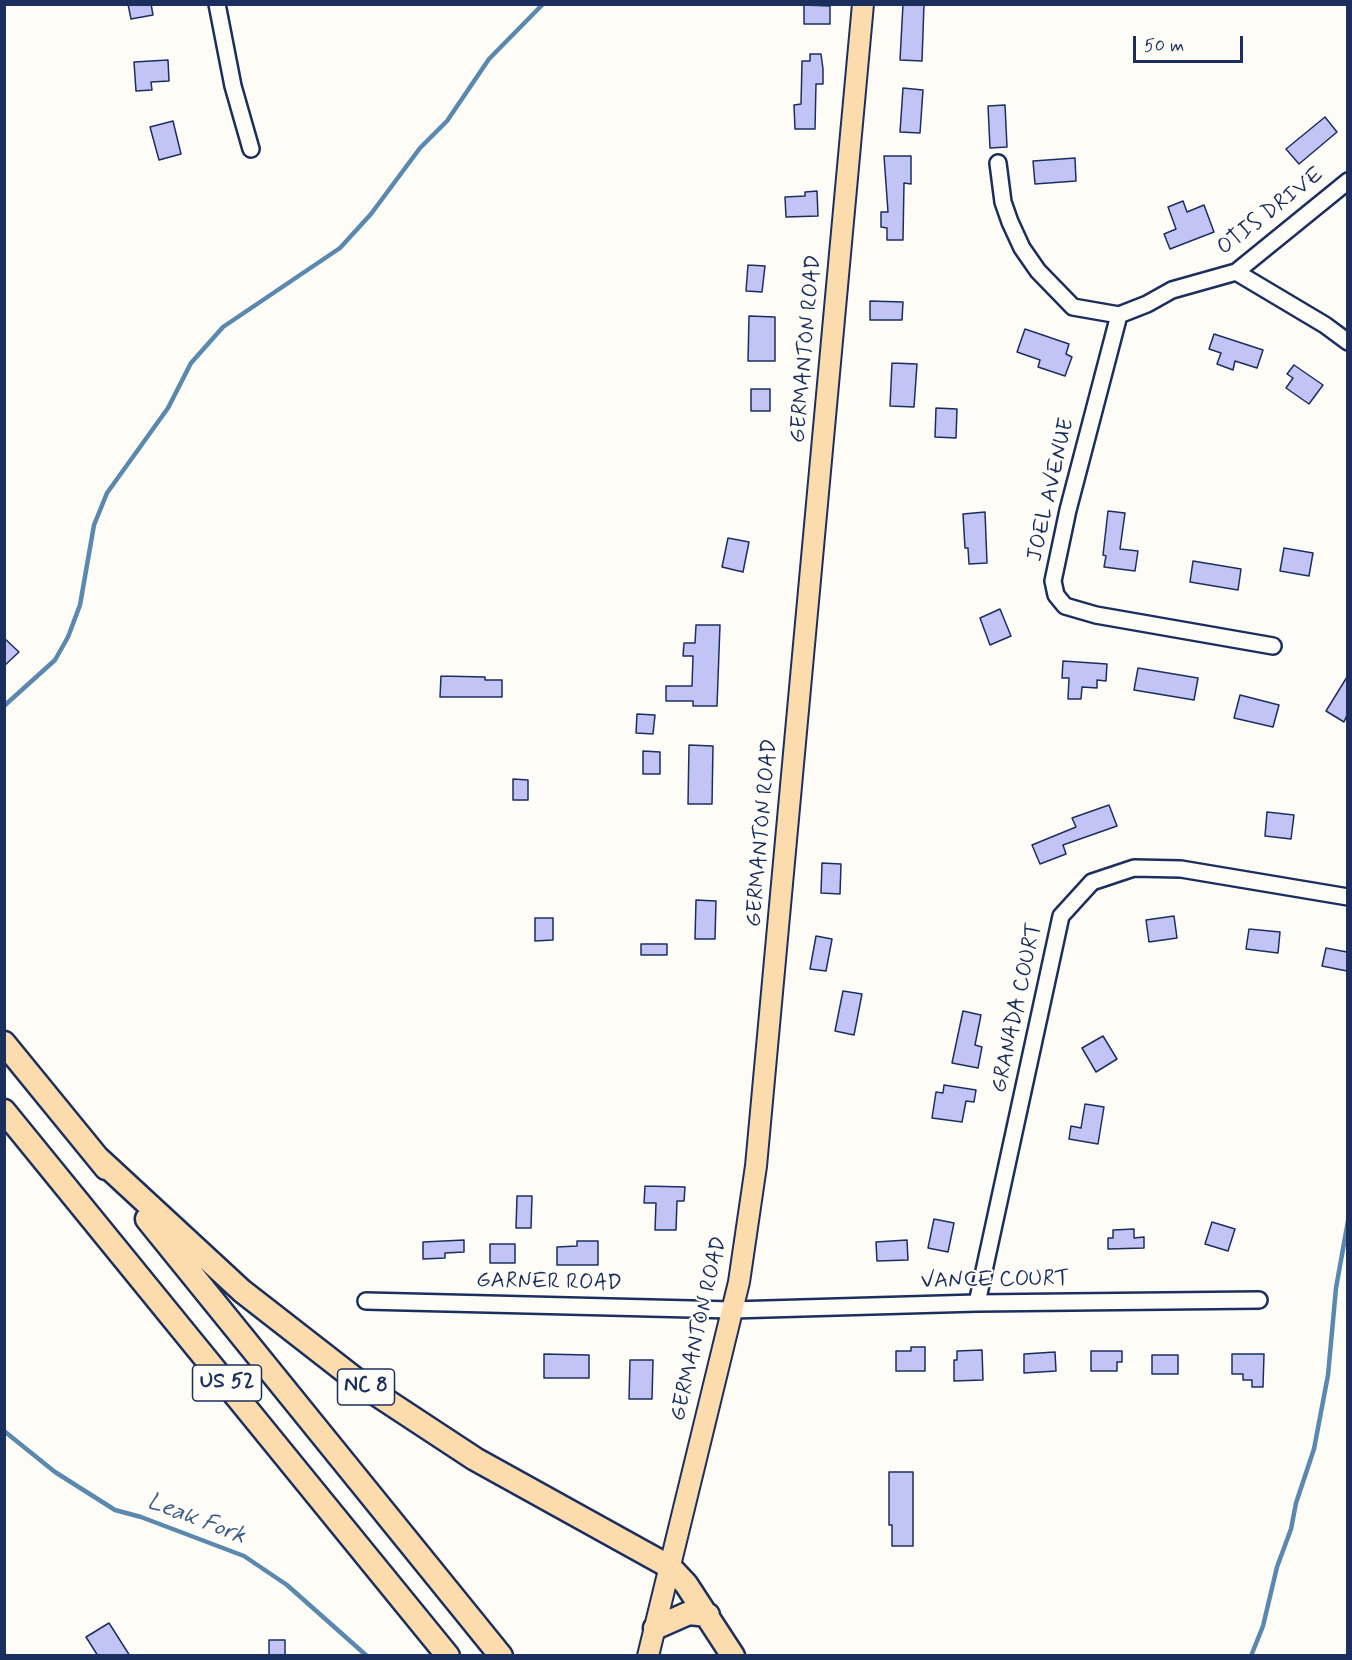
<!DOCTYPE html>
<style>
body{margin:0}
#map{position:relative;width:1352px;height:1660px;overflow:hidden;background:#fdfcf7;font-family:Mynerve,sans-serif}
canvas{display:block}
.frame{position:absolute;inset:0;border:6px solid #1b2f5e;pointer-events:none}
.scale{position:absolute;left:1133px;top:36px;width:110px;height:27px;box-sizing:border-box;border:3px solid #1b2f5e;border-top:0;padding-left:8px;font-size:18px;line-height:21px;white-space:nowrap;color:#1b2f5e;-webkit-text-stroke:4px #fdfcf7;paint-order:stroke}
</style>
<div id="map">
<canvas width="1352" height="1660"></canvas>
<div class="frame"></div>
<div class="scale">50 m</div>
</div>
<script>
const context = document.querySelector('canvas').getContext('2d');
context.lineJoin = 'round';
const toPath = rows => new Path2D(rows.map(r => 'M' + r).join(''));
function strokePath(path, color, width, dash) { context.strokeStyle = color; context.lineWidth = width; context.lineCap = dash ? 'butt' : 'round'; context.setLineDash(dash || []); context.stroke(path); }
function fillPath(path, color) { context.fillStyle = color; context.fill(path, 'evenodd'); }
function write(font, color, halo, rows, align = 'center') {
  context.font = font + ' Mynerve,sans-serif'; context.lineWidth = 4.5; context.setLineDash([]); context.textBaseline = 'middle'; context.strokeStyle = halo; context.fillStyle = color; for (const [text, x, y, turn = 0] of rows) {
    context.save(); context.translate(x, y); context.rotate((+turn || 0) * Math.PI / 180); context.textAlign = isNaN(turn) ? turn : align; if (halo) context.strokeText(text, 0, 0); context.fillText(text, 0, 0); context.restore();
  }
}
const stream = toPath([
 [4,706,55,660,68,637,80,605,94,525,107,493,168,408,191,363,223,327,340,248,371,214,420,148,447,121,489,59,543,4],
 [4,1431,55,1472,115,1510,141,1517,244,1556,287,1585,367,1656],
 [1251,1656,1263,1626,1277,1567,1291,1529,1296,1503,1314,1449,1328,1375,1336,1288,1348,1221]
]);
const building = toPath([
 [128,4,151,4,153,15,131,19,128,4],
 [903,4,924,4,922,61,900,60,903,4],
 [804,5,830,6,830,24,804,24,804,5],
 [810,54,821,54,823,69,823,84,816,84,815,129,795,129,794,105,801,104,802,61,810,61,810,54],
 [168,60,169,81,151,82,152,90,136,91,134,62,168,60],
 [903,88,923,90,920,133,900,132,903,88],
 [1005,105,1007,147,990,148,988,106,1005,105],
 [1325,117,1337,132,1299,164,1286,149,1325,117],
 [173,121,181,154,159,160,150,127,173,121],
 [884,156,911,156,911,184,904,183,903,240,887,240,887,228,881,227,881,212,888,212,884,156],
 [1075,158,1076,181,1035,184,1033,161,1075,158],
 [817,191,818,216,786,217,785,197,805,196,805,192,817,191],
 [1183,201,1187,212,1204,205,1214,232,1170,249,1164,234,1176,229,1168,207,1183,201],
 [748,265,765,266,762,292,746,291,748,265],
 [870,301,903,302,902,320,870,320,870,301],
 [749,316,775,317,775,361,748,361,749,316],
 [1025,329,1069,344,1066,354,1072,357,1065,376,1038,367,1040,360,1017,352,1025,329],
 [1214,334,1263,350,1257,368,1235,361,1233,370,1217,364,1221,353,1209,349,1214,334],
 [892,363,917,364,914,407,890,406,892,363],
 [1294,365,1323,385,1309,404,1286,388,1293,378,1287,374,1294,365],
 [751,389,770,389,770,411,751,411,751,389],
 [936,408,957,409,956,438,935,437,936,408],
 [1108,511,1125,513,1120,549,1138,551,1135,571,1104,567,1106,556,1103,555,1108,511],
 [985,512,987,563,969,564,968,548,965,548,963,514,985,512],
 [728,538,749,542,743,572,722,567,728,538],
 [1284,548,1313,553,1309,576,1280,571,1284,548],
 [1193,561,1241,569,1238,590,1190,582,1193,561],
 [1000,609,1011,636,990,645,980,618,1000,609],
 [696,625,720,625,717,706,693,706,693,701,666,701,666,686,692,686,693,656,683,656,684,643,695,643,696,625],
 [4,638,19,652,4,666,4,638],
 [1063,661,1107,664,1106,681,1097,680,1097,688,1082,687,1081,699,1068,699,1069,678,1062,678,1063,661],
 [1138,668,1198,678,1194,700,1134,690,1138,668],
 [441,676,485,677,485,680,502,680,502,697,440,697,441,676],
 [1347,677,1347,715,1344,722,1326,711,1347,677],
 [1240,695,1279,705,1273,727,1234,718,1240,695],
 [637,714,655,715,653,734,636,733,637,714],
 [689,745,713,746,712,804,688,804,689,745],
 [643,751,660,752,660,774,643,774,643,751],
 [513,779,528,780,528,800,513,800,513,779],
 [1109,805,1117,826,1063,845,1066,854,1040,864,1032,845,1076,827,1072,818,1109,805],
 [1267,812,1294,815,1291,839,1265,836,1267,812],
 [822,863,841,864,840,894,821,893,822,863],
 [696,900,716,901,715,939,695,939,696,900],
 [1174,916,1177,938,1149,942,1146,920,1174,916],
 [535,918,553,918,553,940,535,941,535,918],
 [1249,929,1280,932,1278,953,1246,949,1249,929],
 [816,936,832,939,826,971,810,969,816,936],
 [641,944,667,944,667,955,641,955,641,944],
 [1326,948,1347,952,1347,971,1322,966,1326,948],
 [843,991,862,994,854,1035,835,1031,843,991],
 [963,1011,981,1015,975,1045,982,1047,978,1068,952,1063,963,1011],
 [1103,1036,1117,1059,1096,1072,1082,1048,1103,1036],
 [944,1085,976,1090,974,1102,966,1101,962,1122,932,1118,936,1092,943,1093,944,1085],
 [1085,1104,1104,1107,1098,1144,1069,1139,1071,1126,1081,1128,1085,1104],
 [645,1186,685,1187,684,1201,677,1201,676,1230,655,1230,656,1203,644,1203,645,1186],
 [517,1196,532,1196,531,1228,516,1228,517,1196],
 [934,1219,954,1223,948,1252,928,1248,934,1219],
 [1212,1222,1235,1229,1228,1251,1205,1244,1212,1222],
 [1134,1229,1134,1238,1144,1237,1144,1248,1108,1249,1108,1238,1113,1238,1113,1230,1134,1229],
 [464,1240,464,1252,445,1253,445,1258,423,1259,423,1242,464,1240],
 [907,1240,908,1260,877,1261,876,1242,907,1240],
 [577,1241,598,1241,598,1265,557,1265,557,1247,577,1246,577,1241],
 [490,1244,515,1244,515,1263,490,1263,490,1244],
 [911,1347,925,1347,925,1371,896,1371,896,1351,911,1351,911,1347],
 [982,1350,983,1380,954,1381,954,1360,957,1360,957,1351,982,1350],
 [1091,1351,1122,1351,1122,1362,1117,1362,1117,1371,1091,1371,1091,1351],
 [1055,1352,1056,1371,1024,1373,1024,1354,1055,1352],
 [544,1354,589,1355,589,1378,544,1378,544,1354],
 [1232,1354,1264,1354,1263,1387,1252,1387,1252,1380,1243,1380,1243,1374,1232,1374,1232,1354],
 [1152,1355,1178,1355,1178,1374,1152,1374,1152,1355],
 [630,1360,653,1360,652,1399,629,1399,630,1360],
 [889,1472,913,1472,913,1546,892,1546,892,1525,889,1525,889,1472],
 [109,1623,130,1656,98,1656,86,1637,109,1623],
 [269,1640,285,1640,285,1656,269,1656,269,1640]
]);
const minor = toPath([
 [217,4,233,86,251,149],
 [998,163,1003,202,1010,222,1022,248,1038,271,1073,307,1119,315,1147,304,1172,290,1236,272,1348,181],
 [1236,272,1325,325,1348,342],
 [1119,315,1068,510,1053,581,1056,595,1065,606,1096,615,1273,646],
 [366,1301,732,1310,977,1303,1259,1300],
 [977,1303,1061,916,1092,882,1134,868,1181,869,1348,897]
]);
const major = toPath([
 [648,1656,739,1282,756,1166,863,4]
]);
const highway = toPath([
 [4,1043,106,1168],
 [4,1111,448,1656],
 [97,1157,242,1291,364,1386,475,1459,670,1567,686,1584,733,1656],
 [147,1219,501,1656],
 [655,1628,689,1613,708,1615]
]);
const shields = [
 [227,1383,69],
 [366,1387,57]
];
const shieldNames = [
 ["US 52",227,1383],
 ["NC 8",366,1387]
];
const streetNames = [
 ["OTIS DRIVE",1271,212,-38],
 ["GERMANTON ROAD",807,349,-85],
 ["JOEL AVENUE",1052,490,-77],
 ["GERMANTON ROAD",763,833,-85],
 ["GRANADA COURT",1018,1008,-78],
 ["VANCE COURT",995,1281,-1],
 ["GARNER ROAD",549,1283,1],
 ["GERMANTON ROAD",700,1329,-77]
];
const waterNames = [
 ["Leak Fork",196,1520,21]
];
strokePath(stream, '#5b88af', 4.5);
fillPath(building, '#c3c4f6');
strokePath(building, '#1b2f5e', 1.5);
strokePath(minor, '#1b2f5e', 20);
strokePath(major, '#1b2f5e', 24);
strokePath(highway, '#1b2f5e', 27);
strokePath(minor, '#fdfcf7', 15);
strokePath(major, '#fcdcac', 20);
strokePath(highway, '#fcdcac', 22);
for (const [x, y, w] of shields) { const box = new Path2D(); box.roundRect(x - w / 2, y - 18, w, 36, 4.5); context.fillStyle = '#fdfcf7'; context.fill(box); strokePath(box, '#1b2f5e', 1.5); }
write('bold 21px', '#1b2f5e', null, shieldNames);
write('22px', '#1b2f5e', '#fdfcf7', streetNames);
write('italic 24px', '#3b5c86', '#fdfcf7', waterNames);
</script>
